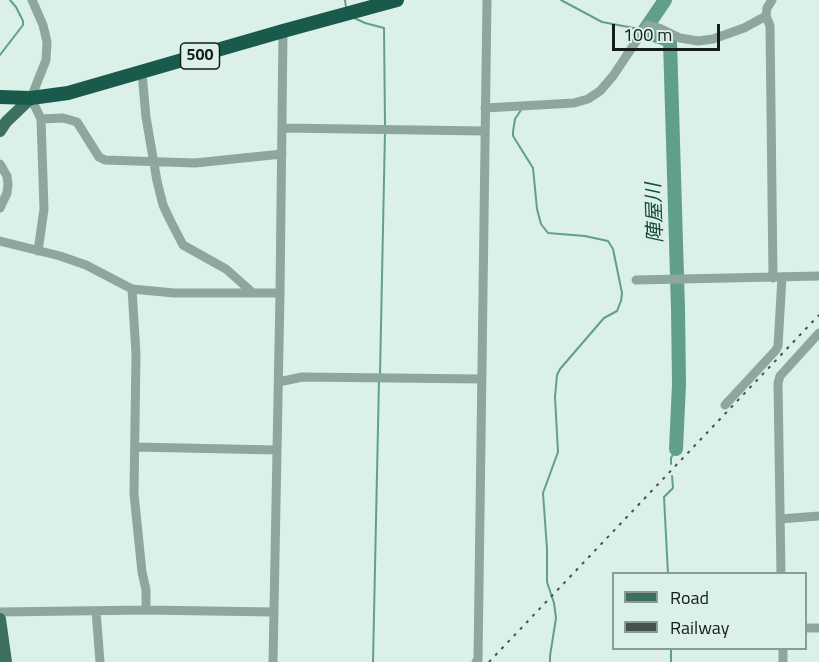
<!DOCTYPE html>
<meta charset="utf-8">
<style>
body{margin:0}
#map{position:relative;width:819px;height:662px;overflow:hidden;background:#daf0e8;font-family:"Titillium Web",sans-serif}
canvas{display:block}
.legend{position:absolute;left:612px;top:572px;width:195px;height:78px;box-sizing:border-box;background:#daf0e8;border:2px solid #8b9b95;margin:0;padding:8px 10px;list-style:none;font-size:18px;color:#141c19}
.legend li{display:flex;align-items:center;gap:12px;height:30px}
.legend b{width:30px;border:2px solid #8b9b95}
.scale{position:absolute;left:612px;top:24px;width:108px;height:27px;box-sizing:border-box;border:3px solid #141c19;border-top:0;padding-left:8px;font-size:18px;line-height:21px;white-space:nowrap;color:#141c19;-webkit-text-stroke:4px #daf0e8;paint-order:stroke}
</style>
<div id="map">
<canvas width="819" height="662"></canvas>
<ul class="legend">
<li><b style="height:8px;background:#3d6f60"></b>Road</li>
<li><b style="height:8px;background:#45514d"></b>Railway</li>
</ul>
<div class="scale">100 m</div>
</div>
<script>
const context = document.querySelector('canvas').getContext('2d');
context.lineJoin = 'round';
const toPath = rows => new Path2D(rows.map(r => 'M' + r).join(''));
function strokePath(path, color, width, dash) { context.strokeStyle = color; context.lineWidth = width; context.lineCap = dash ? 'butt' : 'round'; context.setLineDash(dash || []); context.stroke(path); }
function write(font, color, halo, rows, align = 'center') {
  context.font = font + ' "Titillium Web","Noto Sans JP",sans-serif'; context.lineWidth = 6; context.setLineDash([]); context.textBaseline = 'middle'; context.strokeStyle = halo; context.fillStyle = color; for (const [text, x, y, turn = 0] of rows) {
    context.save(); context.translate(x, y); context.rotate((+turn || 0) * Math.PI / 180); context.textAlign = isNaN(turn) ? turn : align; if (halo) context.strokeText(text, 0, 0); context.fillText(text, 0, 0); context.restore();
  }
}
const stream = toPath([
 [345,0,346,7],
 [561,0,602,22,639,29],
 [354,18,365,23,384,28,385,125],
 [0,55,23,25,23,21,16,7,10,0],
 [521,110,515,119,513,132,513,136,533,168,537,209,541,224,548,233,585,236,608,241,613,249,622,293,621,301,617,311,604,318,560,369,557,375,555,397,558,452,543,493,547,549,547,582,554,603,556,618,550,656,550,662],
 [380,374,385,131],
 [671,464,671,458,676,449],
 [668,574,664,497,673,488,672,476],
 [671,648,671,662],
 [373,662,379,380]
]);
const river = toPath([
 [665,0,644,31,670,41,678,309,679,384,676,449]
]);
const minor = toPath([
 [32,0,43,25,47,42,46,60,31,98,41,119,44,209,38,251],
 [772,0,767,8,766,16,770,26,773,278],
 [142,73,146,117,157,181,163,205,170,220,183,245,226,269,253,293],
 [485,108,574,103,588,99,600,91,613,76,647,25,659,28,680,38,698,41,713,39,744,28,766,16],
 [41,119,63,118,77,122,99,157,105,160,195,163,282,154],
 [282,128,485,131],
 [0,164,7,176,8,184,7,193,0,208],
 [0,241,60,256,86,265,132,289,174,293,280,293],
 [636,280,819,276],
 [132,289,136,354,134,494,142,572,146,590,146,610],
 [279,382,302,377,481,379],
 [725,405,776,350,778,346,782,277],
 [135,447,277,450],
 [780,519,819,516],
 [781,574,778,383,780,376,819,333],
 [96,611,100,662],
 [0,612,146,610,274,612],
 [806,628,819,628],
 [783,648,783,662],
 [273,662,280,293,283,31],
 [476,662,478,660,487,0]
]);
const major = toPath([
 [0,131,6,122,31,98],
 [0,619,6,662]
]);
const highway = toPath([
 [0,97,31,98,68,93,283,31,397,0]
]);
const rail = toPath([
 [489,662,819,315]
]);
const shields = [
 [200,56,39]
];
const shieldNames = [
 ["500",200,56]
];
const waterNames = [
 ["陣屋川",656,213,-92]
];
strokePath(stream, '#619f8c', 2);
strokePath(river, '#619f8c', 14);
strokePath(minor, '#8da79e', 9);
strokePath(major, '#3d6f60', 12);
strokePath(highway, '#1a5a4a', 14);
strokePath(rail, '#45514d', 2, [3, 6]);
for (const [x, y, w] of shields) { const box = new Path2D(); box.roundRect(x - w / 2, y - 13, w, 26, 4.5); context.fillStyle = '#daf0e8'; context.fill(box); strokePath(box, '#141c19', 1.5); }
write('bold 16px', '#141c19', null, shieldNames);
write('italic 20px', '#154a3c', '#daf0e8', waterNames);
</script>
